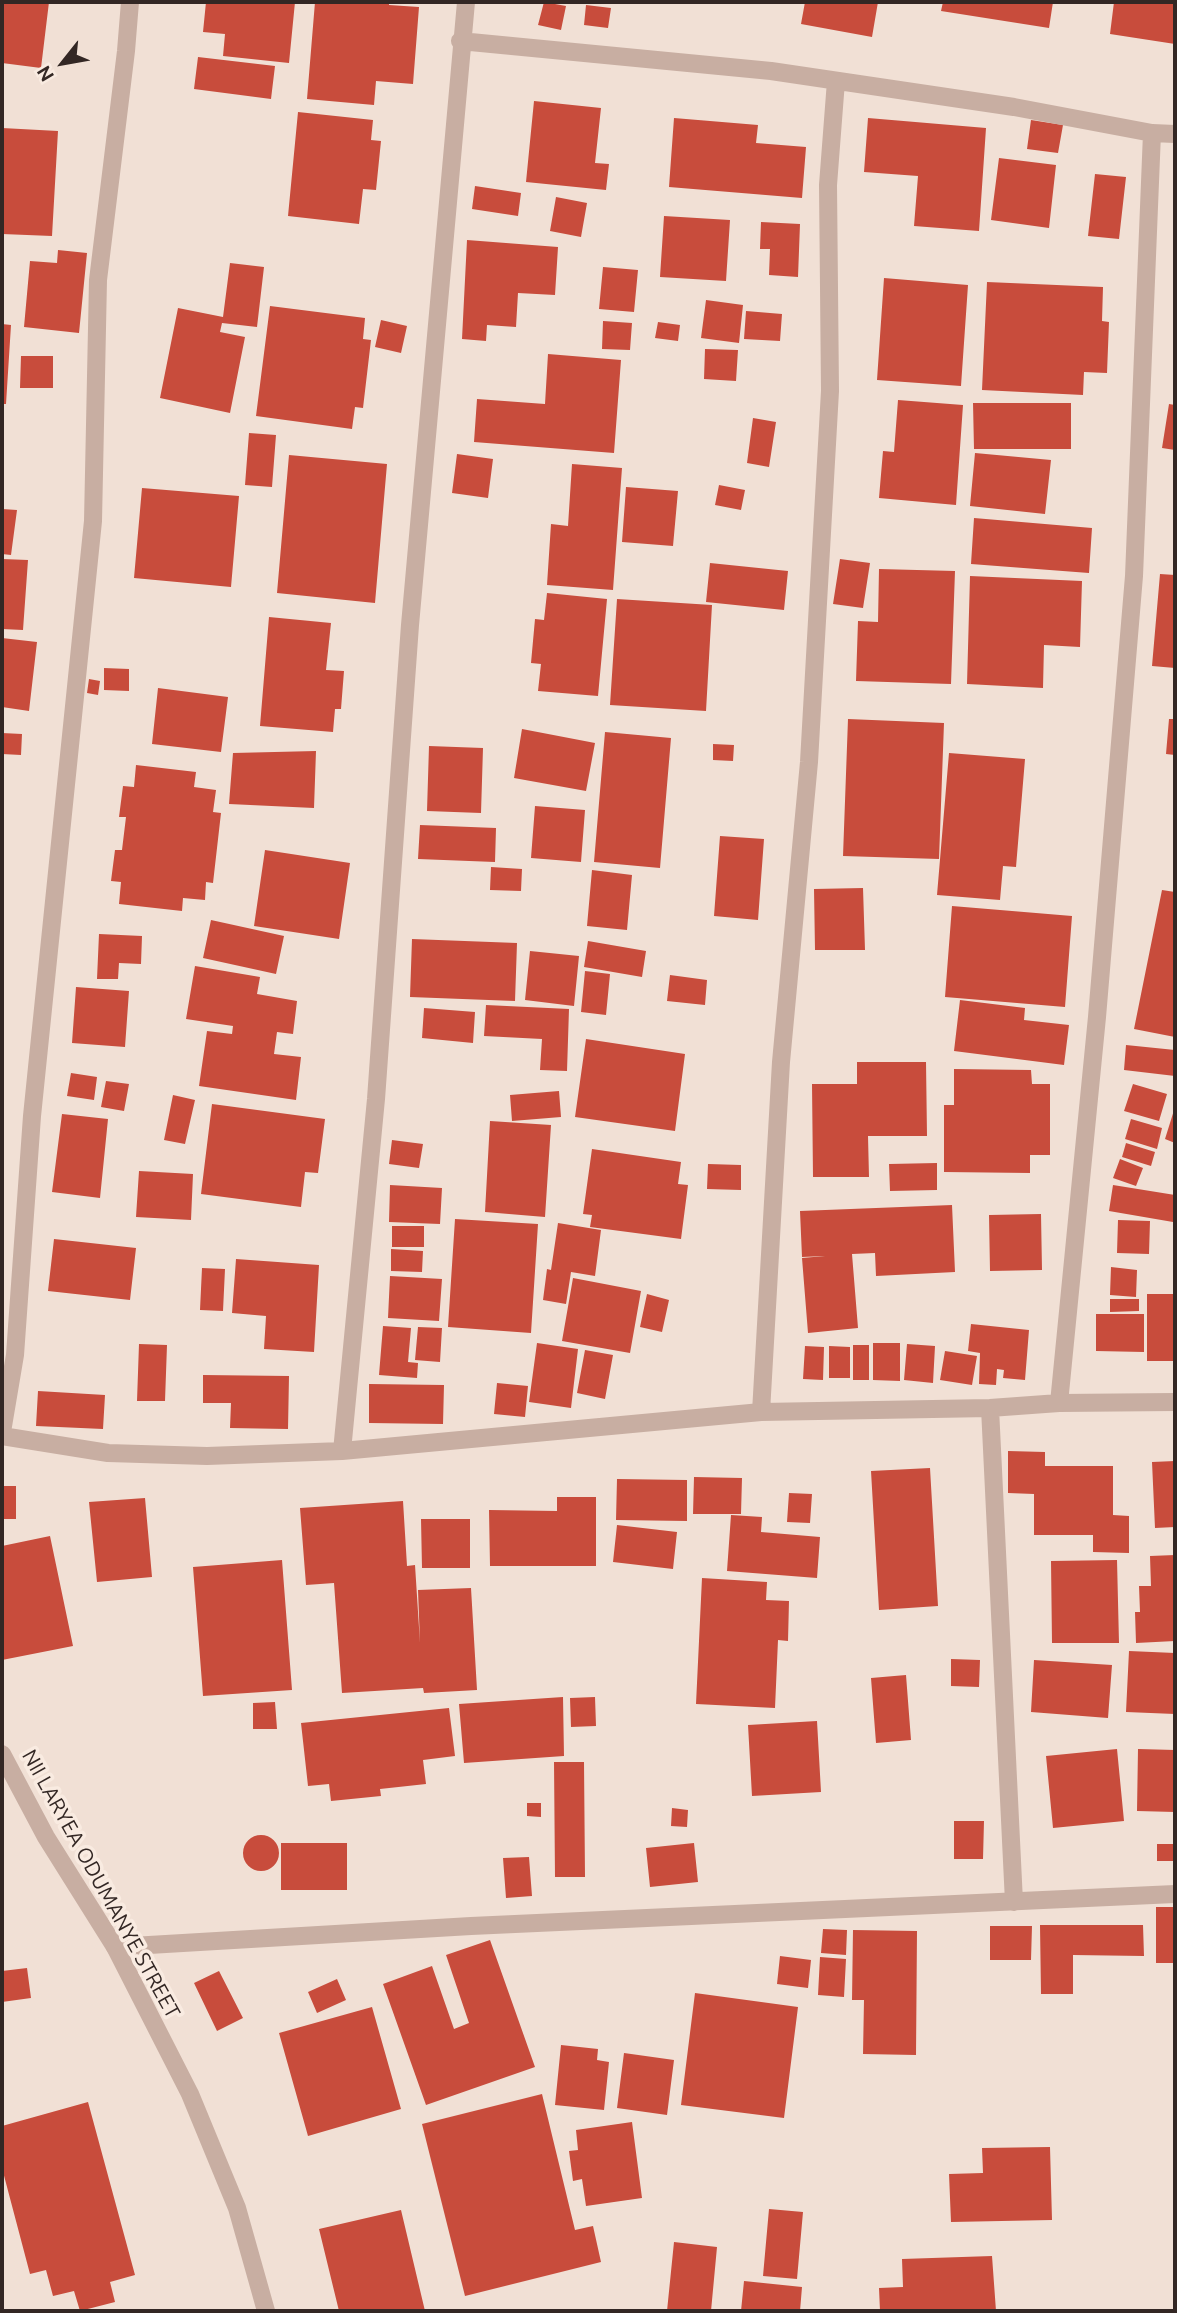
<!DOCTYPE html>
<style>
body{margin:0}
#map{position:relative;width:1177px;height:2313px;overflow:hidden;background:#f1e0d5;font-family:Ubuntu,sans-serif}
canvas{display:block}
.frame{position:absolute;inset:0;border:4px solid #332724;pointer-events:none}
.north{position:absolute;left:28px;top:28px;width:70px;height:70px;-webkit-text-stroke:5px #f9ebe1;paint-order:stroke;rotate:239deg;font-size:19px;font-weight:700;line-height:28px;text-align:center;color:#332724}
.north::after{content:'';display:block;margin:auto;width:24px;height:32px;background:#332724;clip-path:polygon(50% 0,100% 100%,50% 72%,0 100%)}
</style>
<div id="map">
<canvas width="1177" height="2313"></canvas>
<div class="frame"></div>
<div class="north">N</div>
</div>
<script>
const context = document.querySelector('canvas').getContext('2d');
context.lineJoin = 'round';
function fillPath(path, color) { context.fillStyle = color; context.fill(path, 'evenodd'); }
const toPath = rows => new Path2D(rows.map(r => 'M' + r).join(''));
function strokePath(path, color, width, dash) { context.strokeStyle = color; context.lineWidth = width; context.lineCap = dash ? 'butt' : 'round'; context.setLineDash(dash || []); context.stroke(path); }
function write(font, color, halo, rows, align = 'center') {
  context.font = font + ' Ubuntu,sans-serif'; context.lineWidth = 7; context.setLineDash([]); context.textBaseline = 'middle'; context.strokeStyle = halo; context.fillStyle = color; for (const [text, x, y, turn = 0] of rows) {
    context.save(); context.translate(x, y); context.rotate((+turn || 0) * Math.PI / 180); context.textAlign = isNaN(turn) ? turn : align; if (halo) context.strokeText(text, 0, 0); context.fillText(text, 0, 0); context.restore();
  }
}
const building = toPath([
 [2,2,49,2,41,68,2,63],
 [206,2,295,2,289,63,223,56,225,34,203,32],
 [315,2,389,2,389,5,419,7,413,84,376,81,374,105,307,99],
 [544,2,566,6,561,30,538,25],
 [805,2,878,2,872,37,801,24],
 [943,2,1053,2,1049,28,941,11],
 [1114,2,1175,2,1175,44,1110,34],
 [586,5,611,8,608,28,584,25],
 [198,57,275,66,271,99,194,89],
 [534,101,601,108,595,163,609,164,606,190,526,182],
 [298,112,373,120,371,140,381,141,376,190,363,189,359,224,288,216],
 [674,118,758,125,756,143,806,147,802,198,669,187],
 [868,118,986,128,979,231,914,226,918,176,864,172],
 [1031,120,1063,125,1058,153,1027,149],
 [2,128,58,131,52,236,2,234],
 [999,158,1056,165,1049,228,991,220],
 [1095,174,1126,177,1119,239,1088,236],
 [475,186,521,193,518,216,472,209],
 [556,197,587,203,581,237,550,231],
 [664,216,730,220,726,281,660,277],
 [761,222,800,224,798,277,769,275,770,249,760,249],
 [467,240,558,247,555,295,518,293,516,327,487,325,486,341,462,339],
 [58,250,87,253,79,333,24,327,30,261,57,263],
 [230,263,264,267,257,327,222,323,220,332,245,337,230,413,160,398,178,308,223,317],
 [603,267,638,270,634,312,599,309],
 [884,278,968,285,961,386,877,380],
 [987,282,1103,287,1102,321,1109,322,1107,373,1084,372,1083,395,982,390],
 [706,300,743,305,739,343,701,338],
 [270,306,365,318,363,339,371,340,363,408,355,407,352,429,256,416],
 [746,311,782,314,780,341,744,339],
 [381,320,407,326,401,353,375,347],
 [603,321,632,323,630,350,602,349],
 [658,322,680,325,678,341,655,338],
 [2,324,11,325,6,404,2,404],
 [705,349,738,350,736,381,704,379],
 [548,354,621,360,614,453,474,442,477,399,545,404],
 [21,356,53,356,53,388,20,388],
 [898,400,963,405,956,505,879,498,883,451,894,452],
 [973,403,1071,403,1071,449,974,449],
 [1169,404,1175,405,1175,450,1162,448],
 [753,418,776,422,769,467,747,463],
 [249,433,276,435,272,487,245,485],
 [975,453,1051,460,1045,514,970,506],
 [457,454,493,459,488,498,452,493],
 [289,455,387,464,375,603,277,593],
 [572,464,622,468,613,590,547,585,551,524,568,526],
 [719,485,745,490,741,510,715,505],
 [626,487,678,491,673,546,622,542],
 [142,488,239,496,231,587,134,578],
 [2,509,17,510,11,555,2,554],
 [974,518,1092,528,1089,573,971,564],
 [2,559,28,560,23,630,2,629],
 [840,559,870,563,863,608,833,604],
 [710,563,788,571,784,610,706,602],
 [879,569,955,571,951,684,856,681,858,621,878,622],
 [1160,574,1175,575,1175,668,1152,666],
 [970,576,1082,581,1080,647,1044,645,1043,688,967,684],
 [547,593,607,599,598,696,538,691,541,664,531,663,535,619,544,620],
 [617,599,712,605,706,711,610,705],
 [269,617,331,623,326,670,344,671,341,709,335,709,333,732,260,726],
 [2,638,37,642,29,711,2,707],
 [104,668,129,669,129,691,104,690],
 [89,679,100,681,98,695,87,693],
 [158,688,228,697,221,752,152,744],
 [848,719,944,723,939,859,843,856],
 [1169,719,1175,719,1175,755,1166,754],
 [522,729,595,743,586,791,514,778],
 [605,732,671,738,660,868,594,862],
 [2,733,22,734,21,755,2,754],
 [713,744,734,745,733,761,713,760],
 [429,746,483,748,481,813,427,811],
 [316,751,314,808,229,804,233,753],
 [949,753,1025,759,1016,867,1003,866,1000,900,937,895],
 [136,765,196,772,194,787,216,790,213,812,221,813,213,883,206,882,205,900,183,898,182,911,119,904,121,882,111,881,115,850,122,850,126,817,119,817,123,786,134,787],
 [535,806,585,810,581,862,531,858],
 [420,825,496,828,495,862,418,859],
 [720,836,764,839,758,920,714,916],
 [265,850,350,863,339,939,254,926],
 [491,867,522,869,521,891,490,890],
 [592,870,632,875,627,930,587,926],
 [863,888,865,950,815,950,814,889],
 [1162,890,1175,892,1175,1037,1134,1029],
 [952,906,1072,916,1065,1007,945,997],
 [211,920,284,936,276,974,203,958],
 [99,934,142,936,141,964,119,963,118,979,97,979],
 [412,939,517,943,515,1001,410,997],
 [588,941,646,951,642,977,584,967],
 [530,951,579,956,574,1006,525,1000],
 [195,966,260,977,257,994,297,1001,293,1034,277,1032,274,1054,301,1057,296,1100,199,1086,207,1031,232,1034,233,1026,186,1019],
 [585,971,610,974,606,1015,581,1012],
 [670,975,707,980,705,1005,667,1001],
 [76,987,129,991,125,1047,72,1043],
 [960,1000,1025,1008,1024,1020,1069,1025,1064,1065,954,1051],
 [486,1005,569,1009,567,1071,540,1070,542,1039,484,1036],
 [424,1008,475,1012,473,1043,422,1038],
 [586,1039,685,1054,675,1131,575,1117],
 [1126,1045,1175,1050,1175,1076,1124,1070],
 [857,1062,926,1062,927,1136,868,1136,869,1177,813,1177,812,1084,857,1084],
 [954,1069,1031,1070,1032,1084,1050,1084,1050,1155,1030,1155,1030,1173,944,1172,944,1105,954,1105],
 [71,1073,97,1077,94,1100,67,1096],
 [106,1081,129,1084,124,1111,101,1107],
 [1133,1084,1167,1094,1159,1121,1124,1111],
 [559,1091,561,1117,512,1121,510,1095],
 [173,1095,195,1100,185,1144,164,1140],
 [212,1104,325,1119,318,1173,305,1172,301,1207,201,1194],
 [1175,1107,1175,1143,1165,1139],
 [62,1114,108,1119,100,1198,52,1192],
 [1131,1119,1162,1128,1157,1149,1125,1139],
 [490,1121,551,1125,545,1217,485,1212],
 [392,1140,423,1144,419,1168,389,1164],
 [1126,1143,1155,1152,1151,1166,1122,1157],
 [592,1149,681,1162,678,1184,688,1185,681,1239,590,1227,592,1215,583,1214],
 [1120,1159,1143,1168,1136,1186,1113,1178],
 [937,1163,937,1190,890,1191,889,1164],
 [708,1164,741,1165,741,1190,707,1189],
 [139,1171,193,1174,191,1220,136,1217],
 [390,1185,442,1188,440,1224,389,1222],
 [1113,1185,1175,1195,1173,1222,1109,1211],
 [952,1205,955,1272,876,1276,875,1253,852,1254,858,1328,808,1333,802,1258,825,1256,802,1257,800,1211],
 [1041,1214,1042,1270,990,1271,989,1215],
 [455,1219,538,1224,531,1333,448,1327],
 [1118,1220,1150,1221,1149,1254,1117,1253],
 [558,1223,601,1230,595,1276,571,1272,566,1304,543,1300,547,1269,551,1270],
 [392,1226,424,1226,424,1247,392,1247],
 [54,1239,136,1248,130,1300,48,1291],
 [391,1249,423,1251,422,1272,391,1271],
 [236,1259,319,1265,314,1352,264,1349,266,1316,232,1313],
 [1111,1267,1137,1270,1136,1297,1110,1295],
 [202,1268,225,1269,223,1311,200,1310],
 [390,1276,442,1279,439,1321,388,1318],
 [573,1278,641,1291,630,1353,562,1341],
 [647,1294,669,1300,662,1332,640,1327],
 [1147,1294,1175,1294,1175,1361,1147,1361],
 [1110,1299,1139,1299,1139,1311,1110,1312],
 [1096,1314,1144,1314,1144,1352,1096,1351],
 [971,1324,1029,1330,1025,1380,1003,1378,1004,1370,997,1369,996,1385,979,1384,980,1353,968,1351],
 [383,1326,411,1328,408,1362,418,1363,417,1378,379,1375],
 [418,1327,442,1328,440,1362,415,1360],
 [537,1343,578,1349,571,1408,529,1402],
 [873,1343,900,1343,900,1381,873,1380],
 [139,1344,167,1345,165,1401,137,1401],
 [907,1344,935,1346,933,1383,904,1380],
 [853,1345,869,1345,869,1380,853,1380],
 [805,1346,824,1347,823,1380,803,1379],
 [829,1346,850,1347,850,1378,829,1378],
 [585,1350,613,1355,605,1399,577,1393],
 [945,1351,977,1356,972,1385,940,1380],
 [203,1375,289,1376,288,1429,230,1428,231,1403,203,1403],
 [497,1383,528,1386,525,1417,494,1414],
 [369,1384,444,1385,443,1424,369,1423],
 [38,1391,105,1395,103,1429,36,1426],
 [1008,1451,1045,1452,1045,1466,1113,1466,1113,1515,1129,1516,1129,1553,1093,1552,1093,1535,1034,1535,1034,1494,1008,1493],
 [1175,1461,1175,1527,1155,1528,1152,1462],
 [930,1468,938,1606,879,1610,871,1471],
 [694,1477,742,1478,741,1514,693,1514],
 [617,1479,687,1480,687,1521,616,1520],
 [2,1486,16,1486,16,1519,2,1519],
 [789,1493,812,1494,810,1523,787,1522],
 [557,1497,596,1497,596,1566,490,1566,489,1510,557,1511],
 [145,1498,152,1577,97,1582,89,1502],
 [403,1501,407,1566,415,1565,420,1643,418,1590,471,1588,477,1690,424,1693,423,1688,342,1693,334,1583,306,1585,300,1508],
 [731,1515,762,1517,761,1532,820,1537,817,1578,727,1571],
 [421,1519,470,1519,470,1568,422,1568],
 [617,1525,677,1532,673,1569,613,1562],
 [50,1536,73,1646,2,1660,2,1546],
 [1175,1555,1175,1641,1136,1643,1135,1612,1140,1612,1139,1586,1151,1586,1150,1556],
 [282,1560,292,1690,203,1696,193,1567],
 [1117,1560,1119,1643,1052,1643,1051,1561],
 [702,1578,767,1582,766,1600,789,1601,788,1641,778,1640,775,1708,696,1704],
 [1129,1651,1175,1653,1175,1714,1126,1712],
 [951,1659,980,1660,979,1687,951,1686],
 [1034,1660,1112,1665,1108,1718,1031,1712],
 [906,1675,911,1740,876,1743,871,1678],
 [563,1697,564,1756,464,1763,459,1704],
 [595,1697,596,1726,571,1727,570,1698],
 [275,1702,277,1729,253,1729,253,1703],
 [449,1708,455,1756,423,1760,426,1784,380,1789,381,1796,331,1801,329,1784,308,1786,301,1723],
 [817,1721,821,1792,752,1796,748,1725],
 [1117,1749,1124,1821,1053,1828,1046,1756],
 [1138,1749,1175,1750,1175,1812,1137,1811],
 [554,1762,584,1762,585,1877,555,1877],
 [527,1803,541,1803,541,1817,527,1816],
 [672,1808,688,1810,687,1827,671,1826],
 [954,1821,984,1821,983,1859,954,1859],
 '243 1853a18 18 0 1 1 36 0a18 18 0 1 1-36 0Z',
 [281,1843,347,1843,347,1890,281,1890],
 [694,1843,698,1882,650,1887,646,1848],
 [1157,1844,1175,1844,1175,1861,1157,1861],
 [529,1857,532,1896,506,1898,503,1858],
 [1156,1907,1175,1907,1175,1963,1156,1963],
 [1040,1925,1143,1925,1144,1956,1073,1955,1073,1994,1041,1994],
 [990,1926,1032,1926,1031,1960,990,1960],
 [823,1929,847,1930,846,1955,821,1953],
 [853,1930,917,1931,916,2055,863,2054,864,2000,852,2000],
 [490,1940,535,2067,426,2105,383,1984,432,1966,454,2029,469,2023,446,1955],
 [780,1956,811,1960,808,1988,777,1984],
 [820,1957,846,1959,844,1997,818,1995],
 [27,1968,31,1998,2,2002,2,1971],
 [219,1971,243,2018,217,2031,194,1983],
 [337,1979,346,2000,317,2013,308,1992],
 [695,1993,798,2007,784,2118,681,2105],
 [372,2007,401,2109,308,2136,279,2033],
 [561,2045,598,2049,597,2060,609,2062,604,2110,555,2105],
 [624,2053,674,2060,667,2115,617,2108],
 [542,2094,575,2230,593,2226,601,2262,465,2296,422,2124],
 [88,2102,135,2275,110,2282,115,2302,80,2311,74,2291,53,2296,46,2270,30,2274,2,2168,2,2126],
 [632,2122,642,2198,586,2206,582,2179,573,2181,569,2151,578,2150,576,2130],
 [1050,2147,1052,2220,951,2222,949,2174,983,2173,982,2148],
 [769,2209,803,2212,797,2279,763,2276],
 [401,2210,425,2311,339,2311,319,2229],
 [674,2242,717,2247,711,2311,667,2311],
 [992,2256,996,2311,880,2311,879,2288,903,2287,902,2259],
 [744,2281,802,2287,800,2311,741,2311]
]);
const minor = toPath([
 [460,41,771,71,1014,107,1152,133,1175,134],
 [1059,1403,1097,1017,1134,576,1152,133],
 [990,1408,1014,1902],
 [761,1412,781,1062,809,762,830,391,828,185,836,81],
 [2,1432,15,1355,32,1116,93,521,98,280,126,51,130,2],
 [2,1436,108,1453,207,1456,342,1451,761,1412,990,1408,1059,1403,1175,1402],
 [342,1451,376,1099,410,625,466,2],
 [115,1947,471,1926,1175,1894]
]);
const tertiary = toPath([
 [2,1754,46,1837,115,1947,190,2094,237,2208,266,2311]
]);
const streetNames = [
 ["NII LARYEA ODUMANYE STREET",101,1884,61]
];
fillPath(building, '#c84c3c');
strokePath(minor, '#c8aea2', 18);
strokePath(tertiary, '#c8aea2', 18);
write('21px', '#332724', '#f9ebe1', streetNames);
</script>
